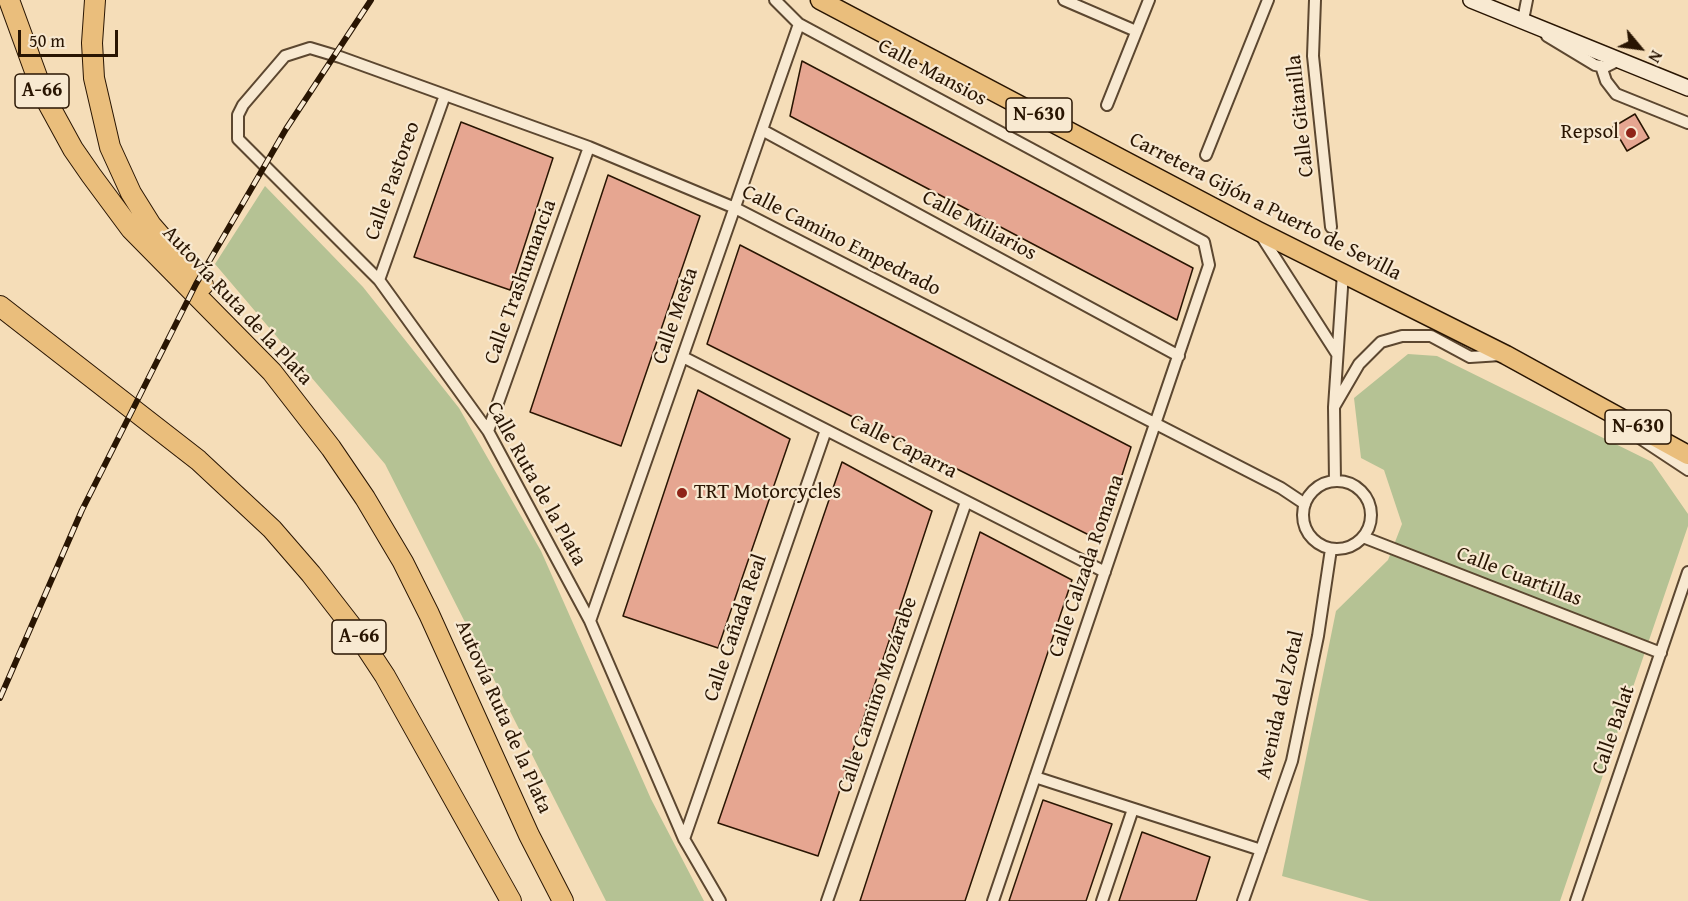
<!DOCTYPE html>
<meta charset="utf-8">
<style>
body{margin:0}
#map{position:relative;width:1688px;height:901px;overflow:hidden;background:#f5ddb8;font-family:"Gentium Book Plus",serif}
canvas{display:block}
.north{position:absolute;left:1610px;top:18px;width:60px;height:60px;-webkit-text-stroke:4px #f8e9d1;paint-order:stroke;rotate:119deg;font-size:16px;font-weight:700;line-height:24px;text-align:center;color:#291502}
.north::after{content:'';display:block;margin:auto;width:21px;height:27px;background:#291502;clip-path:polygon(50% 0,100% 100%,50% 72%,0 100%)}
.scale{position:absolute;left:18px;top:30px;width:100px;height:27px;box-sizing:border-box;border:3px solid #291502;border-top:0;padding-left:8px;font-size:18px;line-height:21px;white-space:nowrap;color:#291502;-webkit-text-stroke:4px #f8e9d1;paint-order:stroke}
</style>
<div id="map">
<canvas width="1688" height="901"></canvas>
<div class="north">N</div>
<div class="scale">50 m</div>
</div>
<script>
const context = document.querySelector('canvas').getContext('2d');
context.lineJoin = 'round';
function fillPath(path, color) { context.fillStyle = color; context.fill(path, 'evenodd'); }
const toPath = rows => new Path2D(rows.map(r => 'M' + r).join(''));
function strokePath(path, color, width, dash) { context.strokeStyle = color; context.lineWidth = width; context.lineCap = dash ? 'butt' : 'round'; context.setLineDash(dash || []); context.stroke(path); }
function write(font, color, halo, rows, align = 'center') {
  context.font = font + ' "Gentium Book Plus",serif'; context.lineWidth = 4.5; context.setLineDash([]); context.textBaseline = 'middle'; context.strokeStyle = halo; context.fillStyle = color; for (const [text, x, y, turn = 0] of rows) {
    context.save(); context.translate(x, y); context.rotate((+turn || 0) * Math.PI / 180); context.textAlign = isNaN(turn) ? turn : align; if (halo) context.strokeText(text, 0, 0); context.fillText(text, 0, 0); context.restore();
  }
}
const green = toPath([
 [265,186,363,287,459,408,541,551,651,799,704,901,606,901,385,464,215,264],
 [1408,354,1437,356,1652,462,1688,514,1688,526,1560,901,1370,901,1282,876,1336,611,1388,560,1402,524,1384,470,1361,458,1354,398]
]);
const building = toPath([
 [802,61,1193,268,1177,320,790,116,802,61],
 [1635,114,1649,138,1627,151,1613,127,1635,114],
 [461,122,553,158,510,290,414,257,461,122],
 [608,175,700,216,621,446,530,412,608,175],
 [740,245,1131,447,1101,541,707,344,740,245],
 [698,390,790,439,718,648,623,616,698,390],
 [842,462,932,511,818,856,718,823,842,462],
 [980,532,1072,580,965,901,860,901,980,532],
 [1043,800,1112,824,1086,901,1009,901,1043,800],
 [1142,832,1210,857,1196,901,1119,901,1142,832]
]);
const minor = toPath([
 [775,0,799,24,1204,242,1209,265,993,901],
 [1064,0,1136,31],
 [1315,0,1313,56,1331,227],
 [1523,20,1527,0],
 [1547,36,1595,65,1605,67,1619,60],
 [1601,66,1606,81,1616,94,1688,123],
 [1107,105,1149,0],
 [762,130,1179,356],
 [1206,155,1268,0],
 [1260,234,1337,354],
 [379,280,445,95],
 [683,357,1105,572],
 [1334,407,1359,364,1381,342,1402,336,1431,336,1470,357,1501,355],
 [1626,429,1688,470],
 [488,431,589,147],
 [1335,481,1334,407,1343,273],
 '1303 515a34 34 0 1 1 68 0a34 34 0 1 1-68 0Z',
 [1363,537,1661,653],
 [590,621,799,24],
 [1035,777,1261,850],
 [684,839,826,430],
 [720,901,684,839,590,621,488,431,379,280,238,139,238,115,243,105,285,56,310,48,340,57,589,147,735,208,1281,488,1305,504],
 [827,901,966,502],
 [1102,901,1133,809],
 [1243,901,1292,761,1318,636,1331,549],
 [1576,901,1688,572]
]);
const secondary = toPath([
 [1471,0,1688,88]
]);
const trunk = toPath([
 [820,0,1258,231,1506,355,1688,455]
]);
const motorway = toPath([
 [9,0,44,96,73,149,91,175,131,229,272,372,331,448,365,498,403,562,429,614,529,835,563,901],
 [95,0,92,43,94,78,110,147,131,193,151,225,203,285],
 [0,306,198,460,272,529,311,574,356,632,385,676,511,901]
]);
const rail = toPath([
 [0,698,82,510,196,284,286,129,371,0]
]);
const markers = [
 [1631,133,6,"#8f2418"],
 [682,493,6,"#8f2418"]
];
const shields = [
 [42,91,54],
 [1039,115,66],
 [1638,427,66],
 [359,637,54]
];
const shieldNames = [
 ["A-66",42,91],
 ["N-630",1039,115],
 ["N-630",1638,427],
 ["A-66",359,637]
];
const streetNames = [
 ["Calle Mansios",932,73,28],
 ["Calle Gitanilla",1301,116,-96],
 ["Calle Pastoreo",393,181,-70],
 ["Carretera Gijón a Puerto de Sevilla",1265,207,27],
 ["Calle Miliarios",979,226,28],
 ["Calle Camino Empedrado",841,241,27],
 ["Calle Trashumancia",521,282,-70],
 ["Autovía Ruta de la Plata",237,306,47],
 ["Calle Mesta",676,316,-71],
 ["Calle Caparra",903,447,27],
 ["Calle Ruta de la Plata",536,484,61],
 ["Calle Calzada Romana",1087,566,-71],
 ["Calle Cuartillas",1519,577,21],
 ["Calle Cañada Real",736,628,-71],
 ["Calle Camino Mozárabe",878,695,-71],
 ["Avenida del Zotal",1281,705,-77],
 ["Autovía Ruta de la Plata",503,717,66],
 ["Calle Balat",1614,730,-71]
];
const poiNames = [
 ["Repsol",1619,133],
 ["TRT Motorcycles",694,493,"left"]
];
fillPath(green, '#b5c294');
fillPath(building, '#e6a691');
strokePath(building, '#291502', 1.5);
strokePath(minor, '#5c4730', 14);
strokePath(secondary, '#291502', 18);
strokePath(trunk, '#291502', 21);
strokePath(motorway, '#291502', 22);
strokePath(minor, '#f8e9d1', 10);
strokePath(secondary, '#f8e9d1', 15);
strokePath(trunk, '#eabe7c', 18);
strokePath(motorway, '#eabe7c', 20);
strokePath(rail, '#291502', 6);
strokePath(rail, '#f8e9d1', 4, [11]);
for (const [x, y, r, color] of markers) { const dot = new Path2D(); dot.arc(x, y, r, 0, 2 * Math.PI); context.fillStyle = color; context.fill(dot); strokePath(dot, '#f8e9d1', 2); }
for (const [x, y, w] of shields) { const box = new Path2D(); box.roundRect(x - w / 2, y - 17, w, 34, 4.5); context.fillStyle = '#f8e9d1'; context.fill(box); strokePath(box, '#291502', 1.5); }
write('bold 20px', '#291502', null, shieldNames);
write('21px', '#291502', '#f8e9d1', streetNames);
write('21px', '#291502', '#f8e9d1', poiNames, 'right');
</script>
